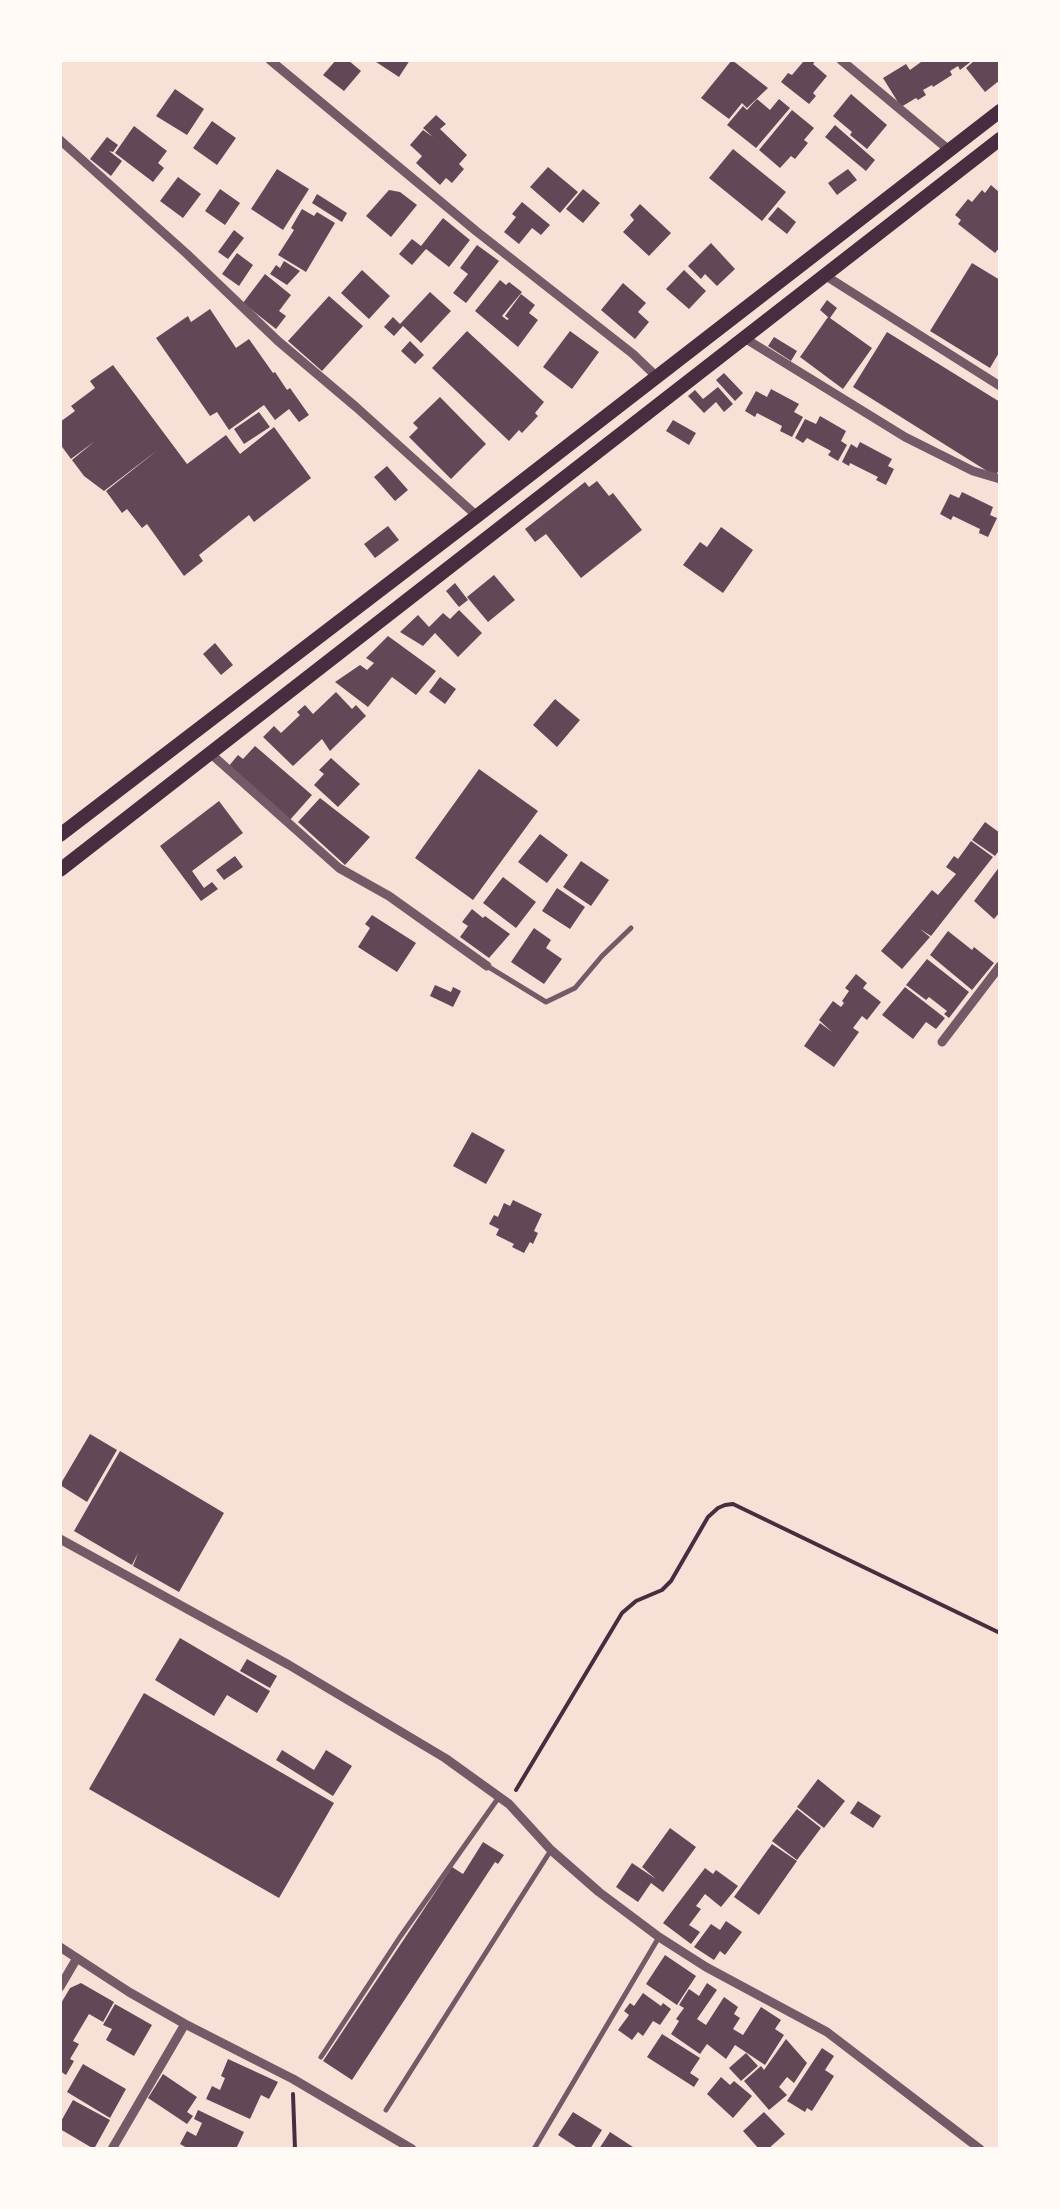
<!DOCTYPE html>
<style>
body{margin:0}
#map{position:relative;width:1060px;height:2209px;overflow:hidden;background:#f7e1d7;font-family:"PT Sans",sans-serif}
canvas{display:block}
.frame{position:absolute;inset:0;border:62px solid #fffaf5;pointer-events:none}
</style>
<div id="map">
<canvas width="1060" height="2209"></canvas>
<div class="frame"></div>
</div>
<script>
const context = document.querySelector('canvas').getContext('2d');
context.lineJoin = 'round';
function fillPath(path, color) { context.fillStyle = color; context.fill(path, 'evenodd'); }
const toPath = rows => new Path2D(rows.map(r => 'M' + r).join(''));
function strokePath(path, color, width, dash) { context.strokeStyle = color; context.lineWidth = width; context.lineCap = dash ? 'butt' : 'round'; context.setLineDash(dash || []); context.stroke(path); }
const building = toPath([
 [336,60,348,60,361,71,344,91,323,75],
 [373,60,410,60,399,77],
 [732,60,768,88,747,108,742,103,729,119,701,98],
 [800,60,816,60,813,64,827,76,813,93,816,96,809,104,781,82,788,73,792,75,803,62],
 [920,60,973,60,960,70,958,66,950,71,952,75,933,87,932,85,923,90,926,95,918,100,916,98,901,107,883,78,906,64,910,70,921,62],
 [975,60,1000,60,1000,80,985,92,966,68],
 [175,89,204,109,187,135,156,116],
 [851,94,887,125,867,149,850,135,852,132,833,116],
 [757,99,770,110,779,99,790,108,756,148,727,125,743,106,747,110],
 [792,110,814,128,804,140,808,143,795,159,791,156,780,168,759,150],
 [436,115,446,124,440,129,467,155,459,164,464,169,452,183,446,178,440,185,416,163,422,156,410,145,423,130,433,137,423,128],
 [212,121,236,138,217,165,193,148],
 [835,125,875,160,866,171,825,137],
 [134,126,167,151,158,163,164,168,153,182,115,153],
 [107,137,118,145,113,152,109,151,122,161,111,176,90,159],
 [733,149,786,192,762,221,709,178],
 [548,167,578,192,560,213,530,187],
 [277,169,309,189,283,230,251,209],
 [848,169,857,180,837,195,828,183],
 [178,177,201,194,183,218,160,201],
 [991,185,1000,193,1000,247,995,253,958,224,961,220,955,215,968,199,972,202,982,190,985,193],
 [220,189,240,203,225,225,205,211],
 [583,189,600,203,583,223,566,209],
 [389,190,400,192,417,205,391,237,366,216],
 [317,194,347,213,342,222,312,203],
 [522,202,550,225,541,235,532,228,519,244,504,232,516,217,512,214],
 [640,204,671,233,649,256,623,232,634,220,630,215],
 [778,207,796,222,787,234,768,219],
 [302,209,314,216,317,212,335,223,306,272,278,255,294,230,291,228],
 [443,218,470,240,449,267,426,249,412,265,399,254,412,239,421,246],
 [234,230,244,238,228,259,218,252],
 [711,243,735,269,717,286,705,274,701,279,688,266],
 [477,245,499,261,466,303,453,293,468,274,460,268],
 [237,253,253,265,239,286,222,274],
 [284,261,300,271,287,285,270,274,276,265,280,268],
 [972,263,1000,280,1000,351,990,368,930,331],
 [362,270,390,296,369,319,341,293],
 [684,270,706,291,689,309,666,289],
 [265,274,291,295,279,311,286,316,276,329,243,303],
 [500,280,506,285,509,282,522,292,502,316,507,320,509,319,505,316,521,294,535,305,529,313,538,320,518,347,475,311],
 [623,283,646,303,638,312,649,322,635,339,601,310],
 [430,292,451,311,421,343,403,326,394,336,384,327,393,317,400,324],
 [329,296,363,326,322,371,288,341],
 [827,300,837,308,830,318,872,348,843,389,800,357,828,317,820,310],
 [210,309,236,348,249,339,273,373,275,372,287,390,290,388,309,415,299,422,289,409,275,420,264,405,229,430,217,412,210,416,156,338,188,316,191,322],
 [467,331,544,402,535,413,538,416,522,433,519,430,509,441,432,368],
 [570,331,599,352,572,389,543,367],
 [887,332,1000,402,1000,469,995,476,853,387],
 [774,337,797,351,791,361,768,346],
 [410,341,424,355,415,364,401,351],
 [113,365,187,464,226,435,240,454,274,427,311,478,254,522,249,515,199,555,203,561,184,576,147,524,142,528,127,509,122,513,106,491,159,449,104,491,84,476,72,460,95,441,71,459,60,444,60,422,75,411,71,406,95,388,90,381],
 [724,373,743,393,735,401,716,380],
 [718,387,733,404,724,412,716,402,704,413,688,396,695,390,703,399],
 [771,389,799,404,794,412,803,417,792,437,780,431,782,426,757,413,755,417,745,411,756,391,767,397],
 [440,397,486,444,451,479,409,437,418,428,413,423],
 [259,412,270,427,244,444,234,429],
 [820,416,846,431,841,441,847,445,838,461,828,455,831,451,807,438,803,443,795,438,805,419,816,424],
 [673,420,696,433,689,445,666,431],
 [860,442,892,459,888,466,894,469,886,485,876,480,878,477,850,463,849,466,842,462,851,444,857,448],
 [387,466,408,490,395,501,374,477],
 [597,481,609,496,613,493,642,530,581,578,546,534,535,542,525,529,585,482,589,487],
 [962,492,993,507,990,515,997,518,988,537,979,533,980,529,953,516,951,520,940,514,950,494,959,498],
 [388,526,399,540,375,558,364,544],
 [721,527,753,550,723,593,683,565,700,542,707,547],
 [494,575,515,600,488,622,467,597],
 [455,583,468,600,459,607,446,591],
 [459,610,482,633,458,657,435,633,423,646,400,632,418,615,429,627,443,613,450,619],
 [388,636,436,671,416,695,392,677,368,707,335,682,360,665,367,670,374,663,366,658],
 [215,643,233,665,221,675,203,654],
 [440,677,456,689,445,704,429,692],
 [336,692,352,709,356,705,366,716,330,751,322,739,293,766,263,737,274,726,281,733,300,715,297,712,305,705,313,714],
 [555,699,580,720,557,747,533,725],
 [255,746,312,795,289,821,228,767,238,755,243,759],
 [331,758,360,784,338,807,314,785,324,774,319,770],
 [479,769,538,811,473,900,415,858],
 [320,798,370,837,345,865,298,822],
 [219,801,243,833,192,871,204,888,212,882,218,889,201,901,160,846],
 [985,822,1000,833,1000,849,995,856,972,840],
 [540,834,568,855,547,883,518,862],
 [971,841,993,857,931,936,920,929,930,937,902,969,881,951,932,890,938,895,956,874,946,867,954,856,958,859],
 [235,856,243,867,224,880,216,870],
 [581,861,609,880,591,906,563,887],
 [1000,866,1000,912,994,919,974,901],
 [503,877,536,902,516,928,483,903],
 [557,888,585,907,570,929,542,911],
 [472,909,483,918,485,916,510,934,489,958,460,937,468,926,462,922],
 [372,915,416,943,397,972,358,947,370,928,365,924],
 [534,928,551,940,546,948,562,959,544,984,511,962],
 [948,931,972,950,974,947,994,963,972,990,930,955],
 [927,959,969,992,949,1018,944,1014,947,1011,929,997,926,1000,906,985],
 [856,974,867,983,863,988,881,1002,867,1020,862,1016,853,1028,859,1032,834,1067,804,1046,820,1023,832,1032,819,1020,833,1001,841,1007,844,1003,842,1001,849,991,845,988],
 [435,985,451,992,453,987,461,991,453,1007,430,996],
 [905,987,945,1018,936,1029,926,1022,913,1039,882,1015],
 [472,1132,505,1150,486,1184,453,1166],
 [513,1200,542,1214,534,1231,538,1233,533,1244,530,1242,524,1253,512,1247,514,1244,496,1235,499,1229,489,1224,494,1215,498,1217,504,1203,510,1206],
 [90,1434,117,1450,87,1502,60,1485],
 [120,1451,224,1513,179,1592,133,1566,138,1553,132,1565,74,1531],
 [180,1638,270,1691,257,1713,227,1695,214,1716,155,1680],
 [247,1659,277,1676,270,1688,240,1671],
 [144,1693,334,1803,279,1898,89,1789],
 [282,1750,314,1770,326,1750,352,1766,333,1796,276,1760],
 [818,1779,845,1801,824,1828,797,1807],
 [858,1801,881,1816,873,1828,850,1813],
 [797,1809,821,1828,797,1860,772,1841],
 [670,1828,696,1847,663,1892,651,1883,638,1902,616,1887,632,1863,656,1879,642,1867],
 [483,1842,504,1855,498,1864,495,1862,352,2080,323,2061,452,1867,463,1874],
 [772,1844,797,1861,759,1915,734,1897],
 [705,1868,713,1874,716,1870,738,1886,721,1907,705,1894,696,1906,701,1909,689,1925,700,1932,691,1944,663,1923],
 [726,1921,742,1932,725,1955,720,1951,714,1960,694,1947,711,1924,720,1930],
 [665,1955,696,1976,677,2005,646,1984],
 [81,1983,114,2002,103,2022,89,2014,73,2041,79,2044,70,2059,74,2061,66,2075,60,2071,60,2005,70,1988],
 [707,1983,717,1990,697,2019,706,2025,724,1997,738,2007,734,2014,740,2018,733,2029,743,2035,761,2007,781,2020,775,2029,784,2035,765,2065,735,2045,726,2059,707,2044,700,2054,671,2034,679,2021,676,2019,684,2008,679,2005,689,1989,699,1996],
 [643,1993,661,2006,663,2003,671,2009,660,2025,653,2021,643,2036,638,2032,632,2040,618,2030,629,2015,624,2011,630,2003,634,2006],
 [115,2004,152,2025,134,2056,106,2040,112,2029,103,2025],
 [662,2034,700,2058,690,2073,699,2079,694,2087,647,2057],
 [786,2039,807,2063,794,2083,787,2077,779,2087,787,2095,769,2110,744,2081,761,2066,764,2070],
 [822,2048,834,2056,825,2070,834,2076,812,2111,807,2108,805,2112,787,2101],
 [746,2053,758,2066,741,2081,729,2068],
 [228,2059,278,2082,269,2099,261,2095,250,2119,206,2099,212,2086,220,2090,225,2078,221,2076],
 [83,2064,126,2089,110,2118,67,2092],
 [163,2074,197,2097,187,2112,193,2116,187,2124,148,2098],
 [721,2077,730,2085,734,2081,752,2096,733,2118,707,2094],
 [73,2100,110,2120,94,2149,60,2129,60,2123],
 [198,2110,244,2132,236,2149,189,2149,180,2144,187,2131,196,2136,202,2123,194,2119],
 [573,2112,602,2130,590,2149,579,2149,558,2135],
 [764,2112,785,2134,768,2149,759,2149,743,2131],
 [610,2132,636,2149,599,2149]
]);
const path = toPath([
 [516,1790,622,1613,636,1601,662,1590,671,1581,708,1517,718,1508,725,1505,733,1504,1000,1633],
 [293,2094,295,2149]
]);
const service = toPath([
 [487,966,546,1002,575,988,602,956,631,928],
 [321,2057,400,1937,499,1797],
 [386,2110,551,1850],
 [534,2149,659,1937]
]);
const minor = toPath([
 [270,60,476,231,633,354,657,377],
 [841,60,949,150],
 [60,140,187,254,278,341,356,407,477,516],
 [826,276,1000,386],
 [746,339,905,437,973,471,1000,479],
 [211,754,339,868,389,896,487,966],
 [942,1042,1000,966],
 [60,1539,289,1665,445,1758,509,1804,551,1850,599,1892,659,1937,706,1967,827,2032,980,2149],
 [60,1947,129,1992,185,2024,293,2079,412,2149],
 [60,1987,77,1958],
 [112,2149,185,2024]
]);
const primary = toPath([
 [60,835,477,516,1000,111],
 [60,870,1000,139]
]);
fillPath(building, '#644757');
strokePath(path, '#4a2c40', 4);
strokePath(service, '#755966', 5);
strokePath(minor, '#755966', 9);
strokePath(primary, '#4a2c40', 14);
</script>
